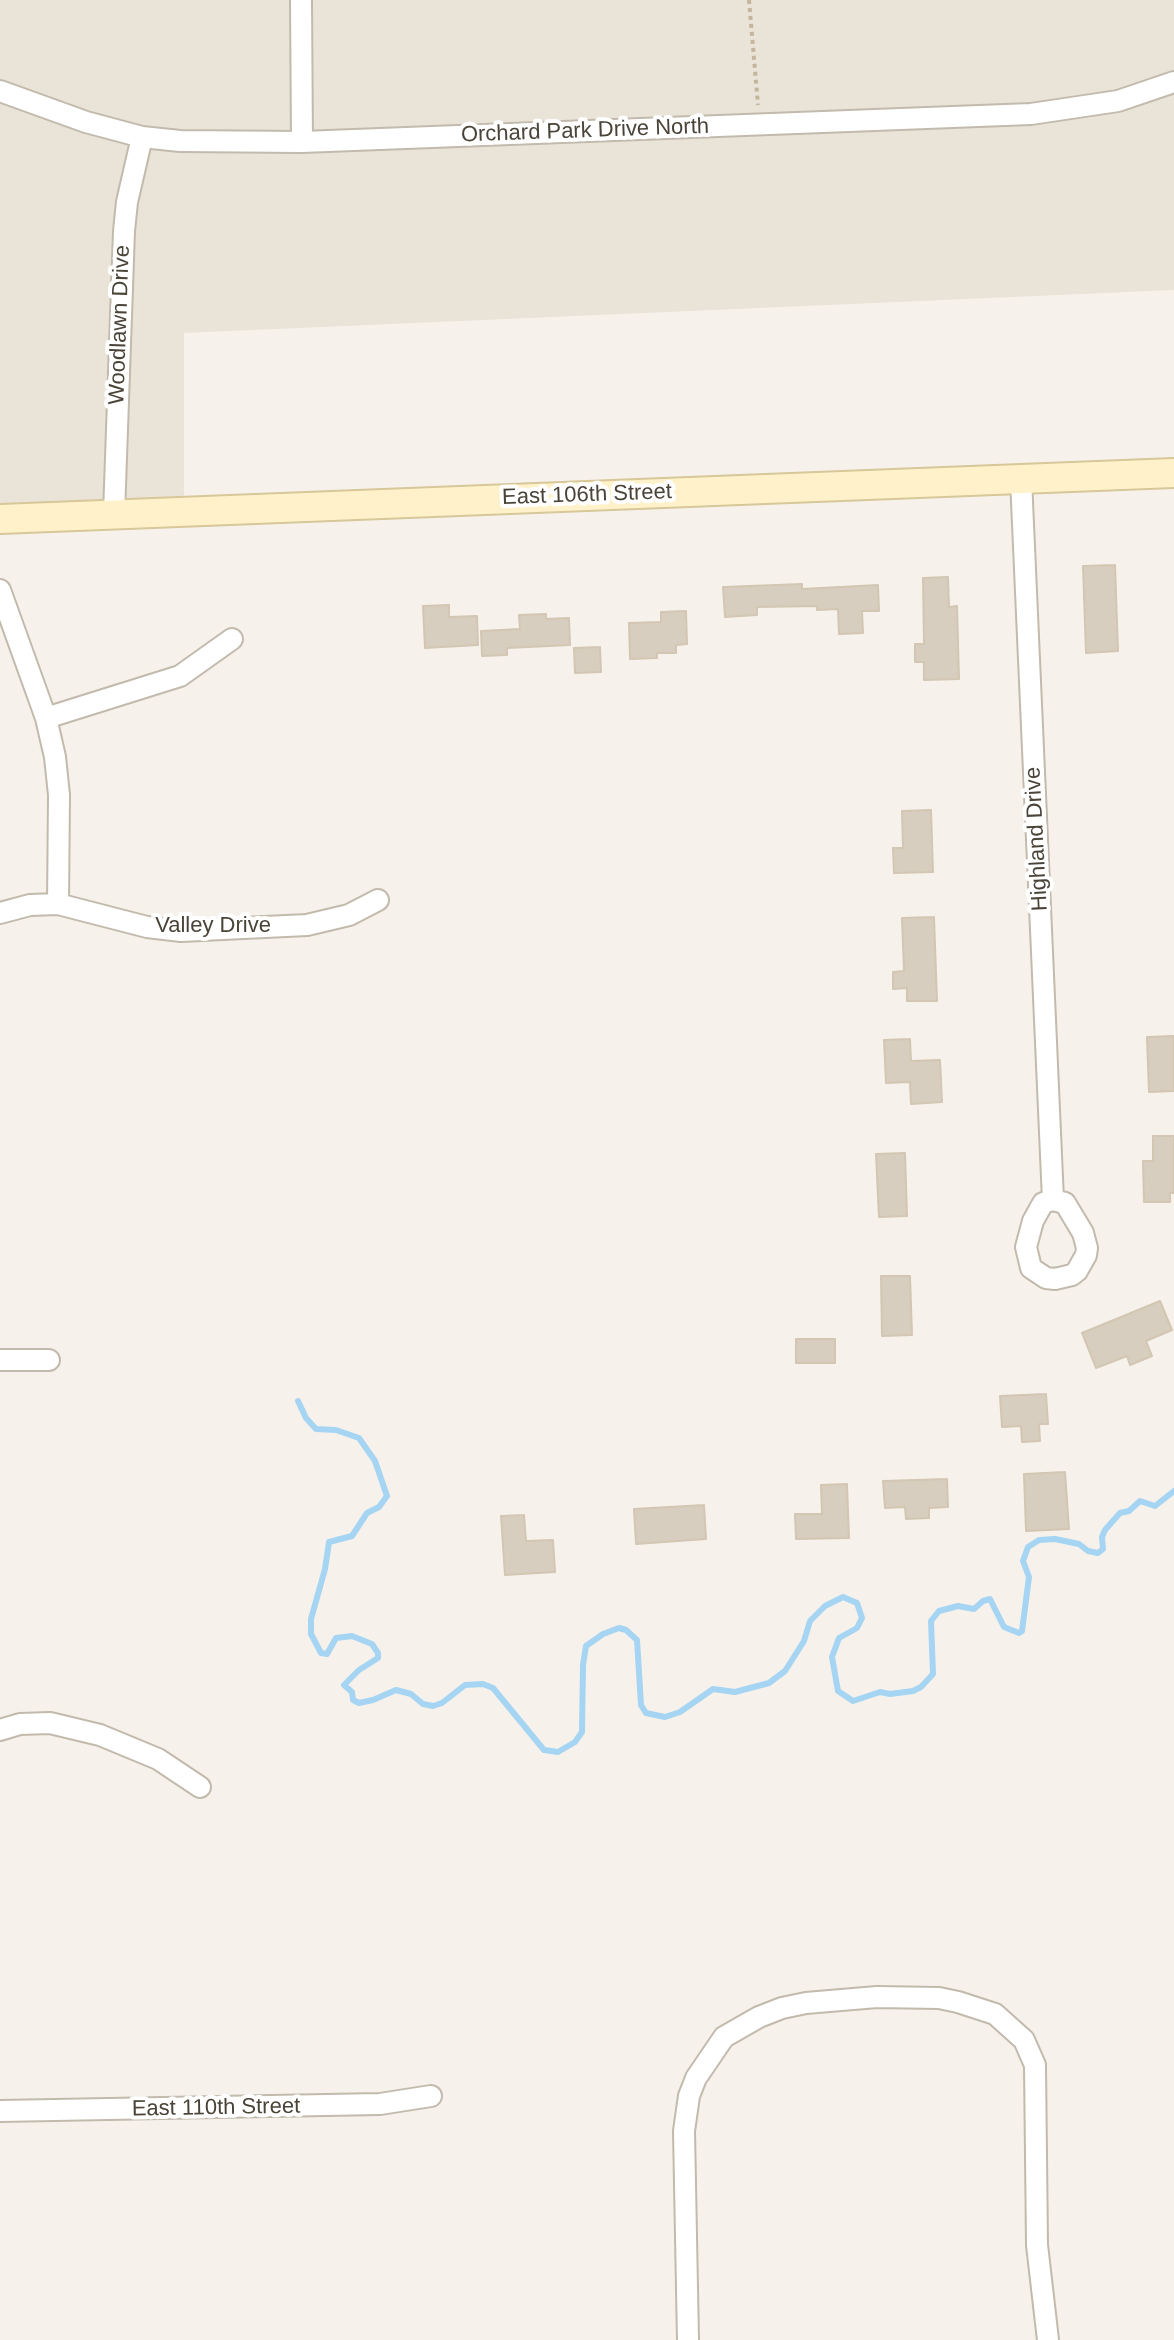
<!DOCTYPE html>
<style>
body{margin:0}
canvas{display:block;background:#f6f2eb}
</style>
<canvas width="1174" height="2340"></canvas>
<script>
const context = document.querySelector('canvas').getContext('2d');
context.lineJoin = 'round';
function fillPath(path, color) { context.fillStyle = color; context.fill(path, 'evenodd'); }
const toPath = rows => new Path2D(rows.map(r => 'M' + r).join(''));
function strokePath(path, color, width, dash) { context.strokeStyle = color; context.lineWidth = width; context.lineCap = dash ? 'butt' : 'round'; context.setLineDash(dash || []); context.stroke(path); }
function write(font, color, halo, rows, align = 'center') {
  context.font = font + ' Helvetica,sans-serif'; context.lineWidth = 8; context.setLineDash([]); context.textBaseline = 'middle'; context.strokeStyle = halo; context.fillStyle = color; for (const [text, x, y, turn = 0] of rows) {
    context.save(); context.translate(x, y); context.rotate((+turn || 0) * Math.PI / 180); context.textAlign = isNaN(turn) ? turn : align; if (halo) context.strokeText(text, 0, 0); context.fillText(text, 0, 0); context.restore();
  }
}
const residential = toPath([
 [0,0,1174,0,1174,290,184,333,184,501,0,510]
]);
const stream = toPath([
 [298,1401,306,1418,316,1429,336,1430,359,1438,375,1461,387,1496,379,1507,367,1513,352,1536,329,1542,325,1569,311,1619,311,1634,321,1653,327,1654,336,1638,352,1636,372,1644,378,1653,378,1658,359,1670,344,1685,352,1692,353,1700,359,1703,373,1700,396,1690,411,1694,423,1704,433,1706,442,1703,465,1685,483,1684,493,1688,544,1750,558,1752,575,1742,582,1732,583,1665,586,1646,603,1634,619,1628,626,1630,637,1640,641,1705,646,1713,665,1717,680,1712,713,1689,735,1692,769,1683,785,1671,804,1641,810,1621,825,1606,843,1597,857,1603,862,1618,857,1628,839,1638,832,1657,838,1691,853,1701,880,1692,890,1694,913,1691,921,1687,933,1674,931,1621,939,1611,958,1606,974,1609,983,1601,990,1599,1004,1627,1019,1633,1022,1631,1029,1577,1023,1561,1028,1547,1039,1540,1055,1539,1079,1544,1088,1551,1098,1553,1103,1549,1102,1537,1105,1530,1120,1513,1129,1511,1140,1501,1155,1506,1174,1491]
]);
const building = toPath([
 [1115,565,1118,651,1086,653,1083,566,1115,565],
 [948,577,949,607,957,606,959,679,924,680,924,662,915,662,915,644,924,644,923,578,948,577],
 [802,584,802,589,878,585,879,611,862,611,863,633,839,634,838,609,817,610,817,606,757,607,757,615,725,617,723,587,802,584],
 [449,605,449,617,477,616,478,645,425,648,423,606,449,605],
 [686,611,687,644,676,645,676,653,657,653,657,658,630,659,629,623,661,622,661,612,686,611],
 [546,614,546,619,569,618,570,645,507,648,507,655,482,656,481,631,520,629,519,615,546,614],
 [600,647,601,672,575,673,574,648,600,647],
 [931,810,933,872,894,873,893,848,903,848,902,811,931,810],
 [934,917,937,1001,907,1001,907,988,893,989,893,972,904,971,902,918,934,917],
 [1174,1036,1174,1091,1149,1092,1147,1037,1174,1036],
 [910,1039,911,1061,940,1060,942,1102,911,1104,910,1082,886,1083,884,1040,910,1039],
 [1153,1136,1174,1136,1174,1193,1170,1193,1170,1202,1144,1202,1143,1161,1153,1161,1153,1136],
 [905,1153,907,1216,879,1217,876,1154,905,1153],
 [881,1276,910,1276,912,1335,882,1336,881,1276],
 [1160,1301,1172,1330,1146,1341,1152,1356,1130,1365,1127,1356,1096,1368,1082,1333,1160,1301],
 [796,1339,835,1339,835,1363,796,1363,796,1339],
 [1046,1394,1048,1424,1039,1424,1040,1441,1022,1442,1021,1426,1002,1427,1000,1396,1046,1394],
 [1065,1472,1069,1529,1026,1531,1024,1474,1065,1472],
 [947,1479,948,1507,929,1508,929,1518,906,1519,905,1507,885,1508,883,1481,947,1479],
 [847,1484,849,1538,796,1539,795,1514,822,1514,821,1485,847,1484],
 [704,1505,706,1539,636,1544,634,1509,704,1505],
 [524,1515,526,1541,553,1540,555,1572,505,1575,501,1516,524,1515]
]);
const path = toPath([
 [749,0,758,105]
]);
const street = toPath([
 [301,0,302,142],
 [0,91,86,122,142,137,180,141,302,142,1031,114,1118,101,1174,82],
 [1021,479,1053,1200],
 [114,514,124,231,127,202,142,137],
 [0,590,46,718,55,757,59,795,58,904],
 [46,718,180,676,232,639],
 [0,913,30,905,58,904,147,927,181,931,307,925,349,915,378,900],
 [1053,1200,1065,1203,1083,1233,1087,1248,1086,1255,1077,1271,1072,1275,1055,1279,1046,1278,1031,1268,1026,1247,1033,1221,1043,1203,1053,1200],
 [0,1360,49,1360],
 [0,1730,20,1724,50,1723,100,1735,158,1759,200,1787],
 [0,2111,380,2104,431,2096],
 [688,2340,684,2131,689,2096,696,2078,724,2037,759,2017,782,2008,806,2003,877,1997,939,1998,958,2002,995,2014,1024,2040,1035,2065,1037,2245,1048,2340]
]);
const secondary = toPath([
 [0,519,1174,473]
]);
const streetNames = [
 ["Orchard Park Drive North",585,131,-2],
 ["Woodlawn Drive",120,325,-88],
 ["East 106th Street",587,495,-2],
 ["Highland Drive",1037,839,-93],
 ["Valley Drive",213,926],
 ["East 110th Street",216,2108,-1]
];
fillPath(residential, '#eae4d8');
strokePath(stream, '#a6d4f3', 6);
fillPath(building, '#d8cebf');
strokePath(building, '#d3c6b2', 2);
strokePath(street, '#c2baac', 24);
strokePath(secondary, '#d7c799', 32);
strokePath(path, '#c4b69d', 4, [4, 4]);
strokePath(street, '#fff', 20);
strokePath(secondary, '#fff2cb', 28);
write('22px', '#4a4338', '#fff', streetNames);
</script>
